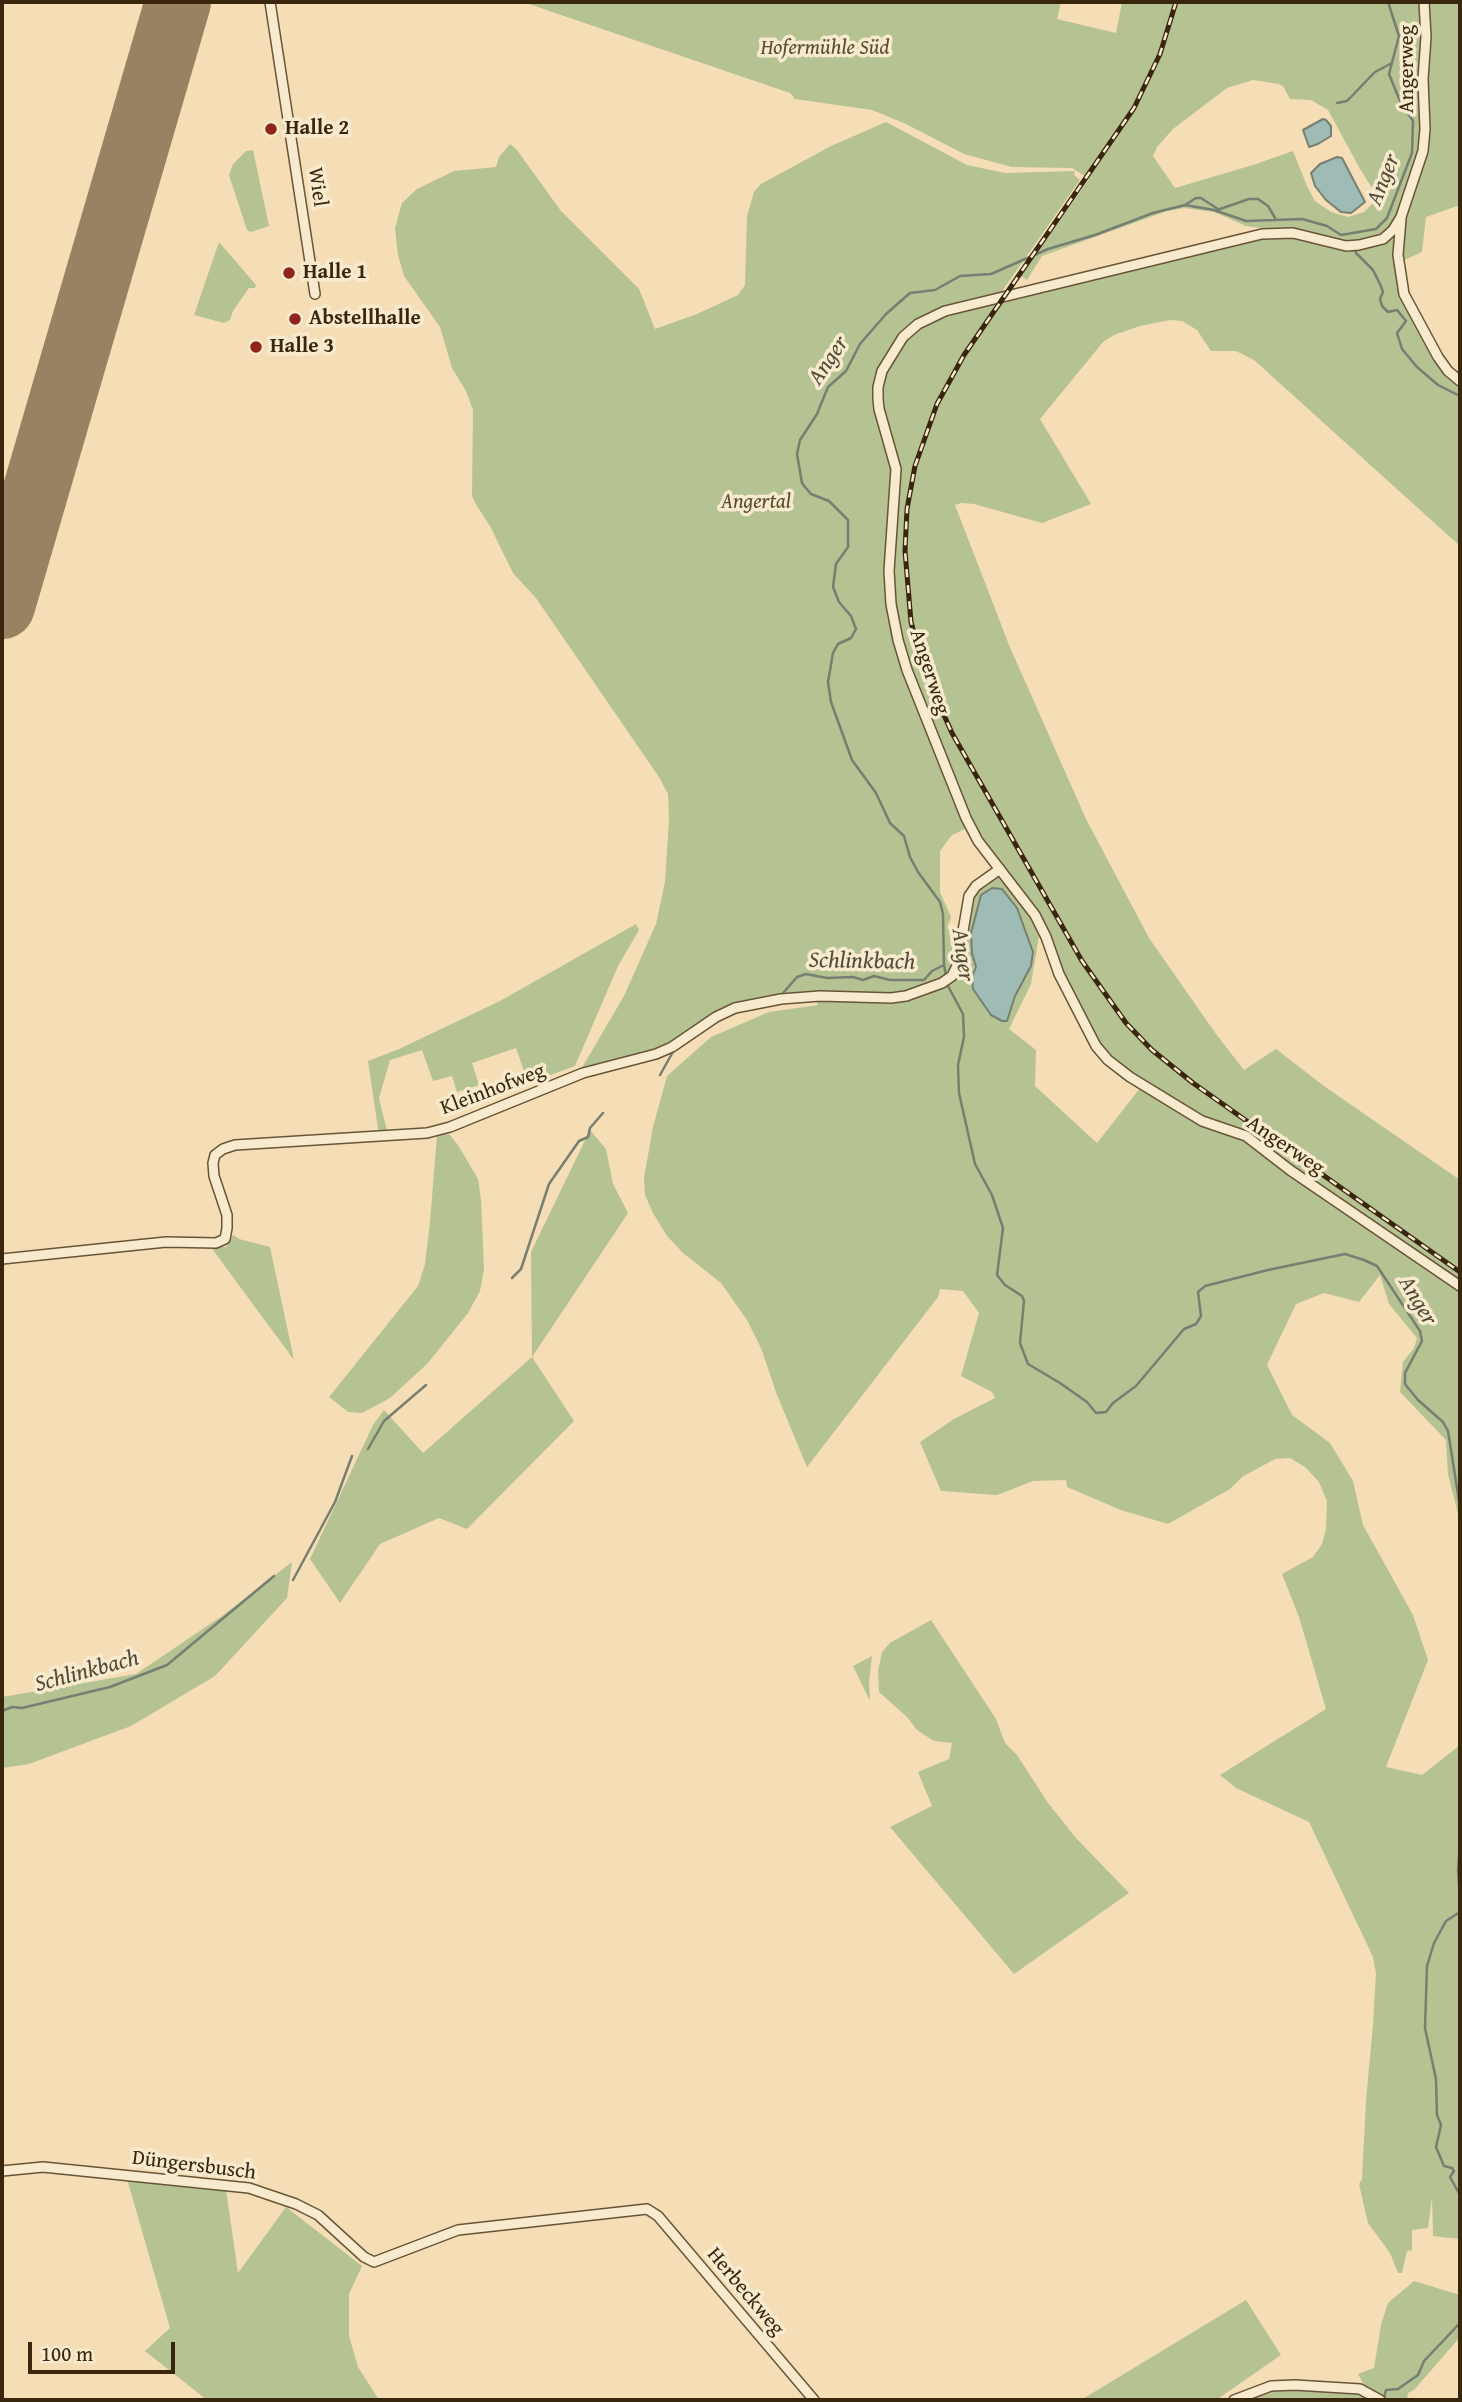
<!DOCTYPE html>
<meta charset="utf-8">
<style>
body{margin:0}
#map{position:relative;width:1462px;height:2402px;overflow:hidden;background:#f5deb5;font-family:"Gentium Book Plus",serif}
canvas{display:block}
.frame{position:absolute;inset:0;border:4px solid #39260d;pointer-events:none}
.scale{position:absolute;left:28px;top:2342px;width:147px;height:32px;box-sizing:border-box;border:4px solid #39260d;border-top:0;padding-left:9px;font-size:21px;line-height:24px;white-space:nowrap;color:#39260d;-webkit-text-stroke:5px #f8eacf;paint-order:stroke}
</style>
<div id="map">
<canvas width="1462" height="2402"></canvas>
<div class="frame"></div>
<div class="scale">100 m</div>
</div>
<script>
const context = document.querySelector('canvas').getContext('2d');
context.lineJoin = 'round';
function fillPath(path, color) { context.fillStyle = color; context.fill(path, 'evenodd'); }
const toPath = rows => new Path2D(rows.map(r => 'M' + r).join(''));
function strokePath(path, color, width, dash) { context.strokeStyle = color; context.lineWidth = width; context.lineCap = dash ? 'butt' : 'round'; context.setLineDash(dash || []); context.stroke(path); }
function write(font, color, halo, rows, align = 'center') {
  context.font = font + ' "Gentium Book Plus",serif'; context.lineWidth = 7; context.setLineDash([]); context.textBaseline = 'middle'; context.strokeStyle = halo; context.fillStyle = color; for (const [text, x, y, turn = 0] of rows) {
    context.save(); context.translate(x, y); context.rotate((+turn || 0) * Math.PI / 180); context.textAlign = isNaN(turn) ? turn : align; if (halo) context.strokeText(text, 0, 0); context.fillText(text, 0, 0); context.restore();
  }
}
const green = toPath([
 [523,2,1061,2,1057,19,1116,33,1122,2,1460,2,1460,205,1426,217,1422,252,1400,262,1406,295,1440,357,1460,380,1460,546,1254,360,1236,351,1211,351,1197,330,1182,321,1170,320,1140,326,1114,335,1103,342,1040,419,1091,504,1042,523,974,504,961,503,955,505,1009,645,1086,819,1149,938,1216,1034,1244,1070,1276,1049,1324,1086,1460,1180,1460,1522,1448,1474,1446,1440,1400,1392,1403,1362,1414,1348,1417,1338,1389,1304,1380,1275,1359,1302,1324,1293,1296,1304,1267,1365,1292,1415,1330,1443,1353,1481,1363,1525,1413,1615,1428,1660,1386,1767,1422,1775,1460,1745,1460,2239,1433,2236,1432,2198,1428,2228,1412,2230,1412,2250,1407,2251,1402,2273,1398,2273,1390,2253,1368,2223,1359,2184,1362,2179,1366,2100,1373,2025,1376,1973,1373,1957,1309,1822,1236,1788,1220,1775,1326,1709,1299,1617,1282,1574,1313,1557,1322,1544,1326,1529,1327,1501,1319,1482,1305,1467,1290,1458,1275,1459,1242,1477,1230,1489,1168,1524,1121,1510,1067,1487,1066,1480,1033,1481,997,1495,941,1491,920,1442,954,1419,995,1398,992,1392,961,1376,979,1313,963,1291,940,1289,938,1297,807,1467,777,1395,761,1348,747,1320,721,1283,683,1253,667,1236,653,1213,645,1195,644,1178,653,1127,667,1076,711,1037,769,1012,818,1005,813,995,754,1001,671,1046,580,1071,624,996,656,924,665,882,669,819,668,794,659,777,536,598,513,573,490,526,477,506,472,496,473,410,466,391,452,368,440,327,404,276,398,255,395,228,402,203,417,189,454,171,496,167,499,157,510,144,517,150,561,211,639,289,655,329,697,314,738,295,745,285,747,216,754,192,761,184,831,146,886,122,967,165,1005,173,1075,171,1074,175,1080,180,998,297,1262,235,1261,228,1246,226,1214,212,1184,208,1167,211,1042,256,1027,280,1021,276,1089,179,1072,168,1012,167,964,154,906,124,872,110,795,99,790,93],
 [1253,80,1279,84,1283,86,1290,99,1311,100,1328,110,1359,167,1378,198,1364,212,1348,217,1331,212,1315,201,1307,186,1293,151,1253,165,1175,188,1153,156,1157,147,1173,129,1227,88],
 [967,828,993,869,966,908,959,939,947,928,951,917,940,892,940,851,952,835],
 [1045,931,1079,1013,1109,1059,1141,1087,1097,1143,1035,1086,1036,1050,1009,1029,1031,984,1039,936],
 [253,150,269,226,251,232,247,230,229,175,233,164,246,151],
 [219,242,256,285,255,288,249,288,233,311,230,320,224,323,194,315],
 [636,924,639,930,618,966,575,1066,528,1083,516,1048,472,1063,479,1085,457,1092,452,1076,433,1081,422,1050,390,1060,379,1098,388,1135,379,1135,368,1061,399,1049,500,1001],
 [590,1130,606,1149,613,1184,628,1213,532,1357,574,1421,467,1529,439,1518,380,1544,340,1603,310,1559,373,1425,384,1410,423,1453,532,1357,531,1252],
 [449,1134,458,1145,478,1179,481,1200,484,1269,480,1291,468,1313,427,1364,390,1398,362,1413,348,1412,329,1397,418,1286,425,1264,430,1222,437,1135],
 [233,1235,239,1239,270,1247,294,1360,210,1246,226,1247],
 [292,1562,287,1598,215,1676,131,1726,29,1764,2,1768,2,1697,136,1674,222,1616],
 [931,1620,996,1719,1005,1743,1017,1755,1048,1803,1076,1838,1129,1893,1014,1974,890,1827,932,1806,918,1772,949,1759,952,1743,934,1741,917,1730,907,1717,879,1692,878,1671,882,1652,890,1643],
 [872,1656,869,1682,870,1701,853,1666],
 [127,2179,226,2190,238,2273,286,2207,362,2266,349,2294,349,2336,358,2367,379,2400,207,2400,145,2351,170,2328],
 [1414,2281,1460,2295,1460,2337,1414,2390,1408,2393,1407,2400,1239,2400,1273,2387,1365,2387,1358,2374,1374,2368,1381,2325,1388,2303],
 [1246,2300,1281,2355,1216,2400,1081,2400]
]);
const water = toPath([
 [1323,119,1326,120,1331,126,1331,136,1318,144,1309,147,1303,130,1323,119],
 [1337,157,1342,158,1365,202,1351,213,1341,212,1326,200,1315,186,1311,173,1320,164,1337,157],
 [992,888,1002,889,1017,908,1033,952,1031,966,1015,996,1007,1021,1002,1021,991,1015,973,989,972,977,976,967,972,953,971,933,981,895,992,888]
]);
const stream = toPath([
 [1388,2,1399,36,1389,74,1400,101,1413,121,1412,153,1387,218,1376,229,1341,235,1327,226,1302,219,1246,221,1214,210,1185,205,1153,213,1095,235,1048,249,991,274,960,276,935,290,910,293,886,314,860,344,846,371,828,387,817,414,800,440,797,454,802,483,805,487,811,494,829,501,848,520,848,547,836,564,833,587,839,602,851,616,856,629,851,638,838,644,833,653,828,682,831,702,852,760,876,793,890,823,904,836,910,857,918,872,940,902,943,914,944,965,948,986,963,1014,964,1037,958,1065,959,1093,975,1164,992,1195,1003,1228,997,1275,1005,1285,1022,1296,1024,1301,1020,1343,1028,1364,1060,1383,1087,1402,1096,1413,1106,1412,1113,1403,1136,1386,1184,1329,1196,1324,1201,1316,1198,1292,1205,1286,1268,1270,1345,1254,1364,1260,1377,1266,1420,1331,1422,1341,1405,1373,1405,1384,1418,1400,1443,1422,1448,1431,1460,1507],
 [1337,103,1347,101,1375,72,1392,63],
 [1185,205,1196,198,1201,198,1218,209],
 [1217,210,1249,199,1258,199,1268,206,1275,218],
 [1355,249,1356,253,1373,270,1380,284,1383,292,1380,299,1382,306,1388,312,1397,310,1406,321,1397,333,1402,349,1417,367,1438,385,1460,396],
 [783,993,797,977,806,974,827,978,853,977,863,980,874,976,890,980,924,980,932,971,944,965],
 [660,1075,674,1050],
 [512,1278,521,1269,549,1184,579,1141,588,1137,590,1128,603,1113],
 [368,1449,384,1421,426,1385],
 [293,1580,335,1502,352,1456],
 [2,1711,12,1707,22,1708,110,1687,167,1665,274,1576],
 [1460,1842,1458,1870,1460,1899],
 [1460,1912,1446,1921,1434,1943,1427,1966,1425,2028,1436,2079,1437,2115,1441,2125,1436,2147,1444,2166,1452,2168,1454,2171,1450,2177,1460,2195],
 [1384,2398,1386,2390,1398,2389,1418,2375,1424,2361,1460,2323]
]);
const runway = toPath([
 [2,606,178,2]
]);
const minor = toPath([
 [270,2,315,294],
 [1424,2,1426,37,1423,79,1425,129,1423,151,1401,217,1393,230,1383,239,1359,245,1346,246,1293,233,1262,234,945,311,918,324,903,337,882,371,878,387,878,399,879,409,896,469,889,571,891,604,898,640,907,670,966,818,978,841,1035,915,1046,937,1059,974,1096,1046,1108,1060,1130,1077,1202,1121,1246,1136,1290,1170,1460,1286],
 [1401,219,1398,255,1404,294,1438,357,1448,371,1460,381],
 [2,1259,166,1242,216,1243,225,1239,227,1228,227,1215,214,1176,213,1163,215,1155,223,1149,235,1145,427,1133,450,1127,583,1073,656,1054,672,1047,716,1017,735,1008,781,999,820,996,891,998,906,996,942,983,952,976,957,966,969,896,976,886,1000,869],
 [2,2171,43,2167,249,2188,296,2204,318,2215,364,2257,374,2262,458,2230,647,2209,658,2216,814,2400],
 [1234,2400,1271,2386,1295,2385,1360,2389,1380,2400]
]);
const rail = toPath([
 [1176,2,1160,54,1134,108,964,355,937,404,915,466,907,509,905,551,911,622,926,675,952,733,1082,961,1126,1023,1152,1050,1193,1083,1460,1272]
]);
const markers = [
 [271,129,7,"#8f2418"],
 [289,273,7,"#8f2418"],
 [295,319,7,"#8f2418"],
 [256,347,7,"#8f2418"]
];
const parkNames = [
 ["Hofermühle Süd",825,49],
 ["Angertal",756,503]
];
const streetNames = [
 ["Angerweg",1408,69,-90],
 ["Wiel",317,187,82],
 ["Angerweg",929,672,72],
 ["Kleinhofweg",493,1090,-21],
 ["Angerweg",1285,1146,34],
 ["Düngersbusch",194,2166,7],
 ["Herbeckweg",745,2292,50]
];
const poiNames = [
 ["Halle 2",285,129],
 ["Halle 1",303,273],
 ["Abstellhalle",309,319],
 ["Halle 3",270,347]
];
const waterNames = [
 ["Anger",1384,180,-68],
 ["Anger",829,361,-56],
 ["Anger",962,955,82],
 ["Schlinkbach",862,962,1],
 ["Anger",1417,1301,59],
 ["Schlinkbach",87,1672,-15]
];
fillPath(green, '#b5c292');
fillPath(water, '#9fbbb6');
strokePath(water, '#767f72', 2);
strokePath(stream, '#767f72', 2.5);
strokePath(runway, '#978261', 66);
strokePath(minor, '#685437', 12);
strokePath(minor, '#f8eacf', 9);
strokePath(rail, '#39260d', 5);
strokePath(rail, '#f8eacf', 2.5, [8]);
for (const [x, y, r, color] of markers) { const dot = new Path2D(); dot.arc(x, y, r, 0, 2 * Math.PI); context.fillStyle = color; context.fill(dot); strokePath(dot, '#f8eacf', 2.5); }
write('italic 21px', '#584d2e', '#f8eacf', parkNames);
write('21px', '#39260d', '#f8eacf', streetNames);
write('bold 21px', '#39260d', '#f8eacf', poiNames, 'left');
write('italic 23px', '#524b37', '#f8eacf', waterNames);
</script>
